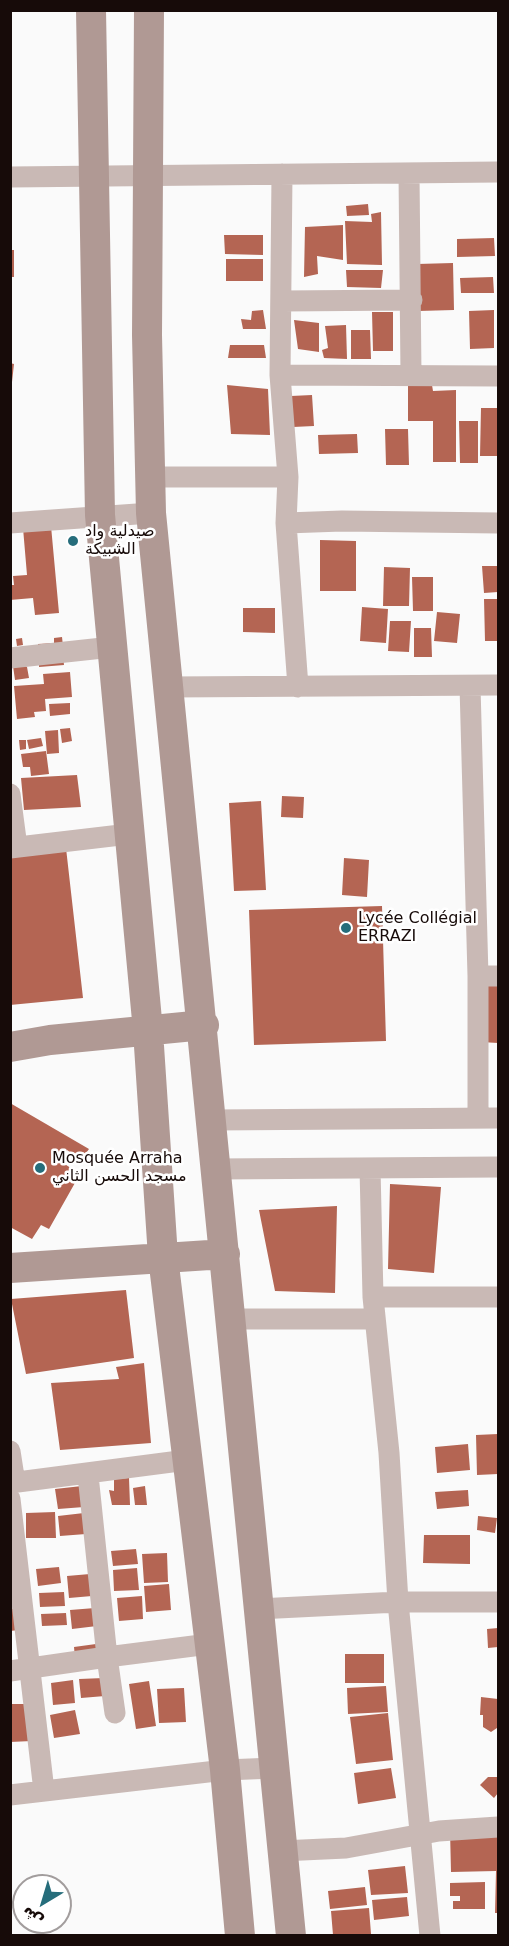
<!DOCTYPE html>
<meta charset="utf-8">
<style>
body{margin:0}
#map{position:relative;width:509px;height:1946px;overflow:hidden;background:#fafafa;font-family:"DejaVu Sans","Noto Naskh Arabic",sans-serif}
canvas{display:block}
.frame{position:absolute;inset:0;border:12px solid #170b09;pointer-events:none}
.north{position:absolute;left:12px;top:1874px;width:60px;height:60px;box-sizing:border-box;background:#fff;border:2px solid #a29d9d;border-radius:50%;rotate:218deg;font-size:16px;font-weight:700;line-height:24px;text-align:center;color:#170b09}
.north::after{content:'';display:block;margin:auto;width:21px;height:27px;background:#266d7b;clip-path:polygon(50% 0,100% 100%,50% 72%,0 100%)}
</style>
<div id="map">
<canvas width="509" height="1946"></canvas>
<div class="frame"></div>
<div class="north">ش</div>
</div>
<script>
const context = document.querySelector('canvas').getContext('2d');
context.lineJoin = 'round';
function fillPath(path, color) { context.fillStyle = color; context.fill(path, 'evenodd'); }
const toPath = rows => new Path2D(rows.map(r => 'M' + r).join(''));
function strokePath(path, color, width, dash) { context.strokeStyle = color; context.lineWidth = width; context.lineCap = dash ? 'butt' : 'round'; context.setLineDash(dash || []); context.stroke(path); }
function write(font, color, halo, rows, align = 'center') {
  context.font = font + ' "DejaVu Sans","Noto Naskh Arabic",sans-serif'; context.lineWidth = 5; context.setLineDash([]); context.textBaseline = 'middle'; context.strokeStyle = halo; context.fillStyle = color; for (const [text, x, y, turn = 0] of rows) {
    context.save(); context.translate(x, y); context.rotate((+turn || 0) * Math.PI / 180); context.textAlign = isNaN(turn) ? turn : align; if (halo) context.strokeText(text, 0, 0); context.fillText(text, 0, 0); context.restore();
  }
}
const building = toPath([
 [368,204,369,215,347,216,346,206],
 [381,212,382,265,347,264,345,221,372,222,371,214],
 [343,225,343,260,317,256,318,274,304,277,305,227],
 [224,235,263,235,263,255,225,254],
 [494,238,495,256,457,257,457,239],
 [10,250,14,250,14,277,10,277],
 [226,259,263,259,263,281,226,281],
 [453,263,454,310,418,311,417,264],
 [346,270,383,270,381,288,347,287],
 [493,277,494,293,461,293,460,278],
 [263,310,266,329,243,329,241,319,251,320,252,311],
 [494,310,494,348,470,349,469,311],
 [372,312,393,312,393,351,373,351],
 [294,320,319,323,319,352,298,349],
 [346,325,347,359,324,358,322,350,328,348,325,326],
 [351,330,370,330,371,359,351,359],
 [230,345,264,345,266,358,228,358],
 [10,363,14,364,12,382,10,382],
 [227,385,268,389,270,435,231,434],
 [408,385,432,385,433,391,456,390,456,462,433,462,433,421,408,421],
 [312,395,314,426,293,427,291,396],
 [481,408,498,408,498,456,480,456],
 [459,421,478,421,478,463,460,463],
 [385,429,408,429,409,465,386,465],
 [357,434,358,453,319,454,318,435],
 [51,526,59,613,35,615,33,598,10,600,10,585,14,585,13,576,27,575,23,528],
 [320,540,356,541,356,591,320,591],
 [482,566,498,566,498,592,484,593],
 [384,567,410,568,409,606,383,606],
 [412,577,433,577,433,611,413,611],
 [484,599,498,599,498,641,485,641],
 [362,607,388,609,386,643,360,641],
 [243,608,275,608,275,633,243,632],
 [437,612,460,614,457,643,434,641],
 [390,621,411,621,409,652,388,651],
 [414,628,431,628,432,657,414,657],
 [62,637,63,646,38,652,38,644,54,643,54,638],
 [22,638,23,645,17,646,16,639],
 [63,656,64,665,39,667,39,657],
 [12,659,27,667,29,678,15,680],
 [70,672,72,697,45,699,46,711,34,712,35,717,17,719,14,686,44,684,43,674],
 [70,703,70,714,50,716,49,704],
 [70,728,72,741,62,743,60,729],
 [58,730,59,753,47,754,45,731],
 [41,738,43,746,29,749,27,740],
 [19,740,26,740,26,749,20,750],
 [46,751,49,774,31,776,30,767,23,767,21,754],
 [77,775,81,807,24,810,21,778],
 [282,796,304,797,303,818,281,817],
 [261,801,266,890,234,891,229,803],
 [66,848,83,998,10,1005,10,849],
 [344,858,369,860,367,897,342,895],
 [382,906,386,1041,254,1045,249,910],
 [484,980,498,980,498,1043,481,1042],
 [10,1103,89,1149,81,1160,67,1150,60,1161,80,1174,49,1229,41,1225,32,1239,10,1227],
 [390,1184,441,1187,434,1273,388,1269],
 [337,1206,335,1293,275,1291,259,1210],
 [126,1290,134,1358,26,1374,11,1299],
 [144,1363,151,1443,60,1450,51,1383,119,1379,116,1367],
 [498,1434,498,1474,477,1475,476,1435],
 [468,1444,470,1470,437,1473,435,1447],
 [129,1478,130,1505,112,1505,109,1490,114,1491,114,1479],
 [82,1486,84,1507,58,1509,55,1489],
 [145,1486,147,1505,135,1505,133,1488],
 [468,1490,469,1506,437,1509,435,1492],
 [55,1512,56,1538,26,1538,26,1513],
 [84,1513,86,1534,60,1536,58,1516],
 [478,1516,497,1518,495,1533,477,1530],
 [424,1535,470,1535,470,1564,423,1563],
 [136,1549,138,1564,113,1566,111,1551],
 [167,1553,168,1582,144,1583,142,1554],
 [59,1567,61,1583,38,1586,36,1569],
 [137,1568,139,1590,114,1591,113,1570],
 [90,1574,92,1596,69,1598,67,1576],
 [169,1584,171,1610,146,1612,144,1586],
 [64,1592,65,1606,40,1607,39,1593],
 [142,1596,143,1619,119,1621,117,1598],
 [17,1608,19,1630,10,1631,10,1609],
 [95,1608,97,1626,72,1629,70,1610],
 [66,1613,67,1625,42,1626,41,1614],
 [498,1628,498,1647,488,1648,487,1629],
 [96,1644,99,1666,76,1668,74,1647],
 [345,1654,384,1654,384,1683,345,1683],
 [104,1678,105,1696,81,1698,79,1679],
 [73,1680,75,1703,53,1705,51,1683],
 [149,1681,156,1726,136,1729,129,1684],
 [386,1686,388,1712,348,1714,347,1688],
 [184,1688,186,1722,159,1723,157,1689],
 [481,1697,498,1699,497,1728,491,1732,483,1727,483,1715,480,1715],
 [10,1704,27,1704,32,1741,10,1742],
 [75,1710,80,1734,54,1738,50,1715],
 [388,1713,393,1760,356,1764,350,1717],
 [391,1768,396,1798,358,1804,354,1773],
 [488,1777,498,1777,498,1793,494,1798,480,1785],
 [498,1829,498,1913,495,1913,496,1871,451,1872,450,1830],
 [405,1866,408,1893,371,1895,368,1870],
 [485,1882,485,1909,453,1909,453,1901,460,1901,460,1896,450,1896,450,1883],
 [365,1887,367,1905,330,1909,328,1891],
 [407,1897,409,1916,374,1920,372,1900],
 [369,1908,371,1934,333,1935,331,1911]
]);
const street = toPath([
 [409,173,411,375],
 [282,174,280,375,288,477,286,523,298,687],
 [10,177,498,172],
 [282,301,412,300],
 [280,375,498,376],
 [149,477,288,477],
 [10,523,151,513],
 [286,523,342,521,498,523],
 [10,658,112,647],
 [470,686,478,976],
 [169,687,498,685],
 [10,794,17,847],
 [10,848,129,834],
 [478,1118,478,976,498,976],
 [213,1120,498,1118],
 [370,1168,373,1297,389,1453,398,1602,430,1936],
 [217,1169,498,1167],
 [373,1297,498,1297],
 [231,1319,375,1319],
 [10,1451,15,1483],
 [10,1483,187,1460],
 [10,1499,44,1791],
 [258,1609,398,1602,498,1602],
 [10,1671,107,1657,88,1475],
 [115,1713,107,1657,209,1644],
 [10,1795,225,1770,274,1768],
 [281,1851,346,1848,439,1831,498,1827]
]);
const secondary = toPath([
 [91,10,100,515,148,1031,163,1257,225,1770,240,1936],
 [149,10,147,335,151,513,291,1936],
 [10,1047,50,1040,204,1025],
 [10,1268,225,1254]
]);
const markers = [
 [73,541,6,"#266d7b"],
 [346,928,6,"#266d7b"],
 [40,1168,6,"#266d7b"]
];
const poiNames = [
 ["صيدلية واد",85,532],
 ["الشبيكة",85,550],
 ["Lycée Collégial",358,919],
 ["ERRAZI",358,937],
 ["Mosquée Arraha",52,1159],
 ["مسجد الحسن الثاني",52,1177]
];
fillPath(building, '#b46553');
strokePath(street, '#c9b9b5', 21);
strokePath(secondary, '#b09994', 30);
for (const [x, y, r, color] of markers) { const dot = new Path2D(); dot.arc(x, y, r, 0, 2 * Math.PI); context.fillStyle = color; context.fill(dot); strokePath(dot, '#fff', 2); }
write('16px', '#170b09', '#fff', poiNames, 'left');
</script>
